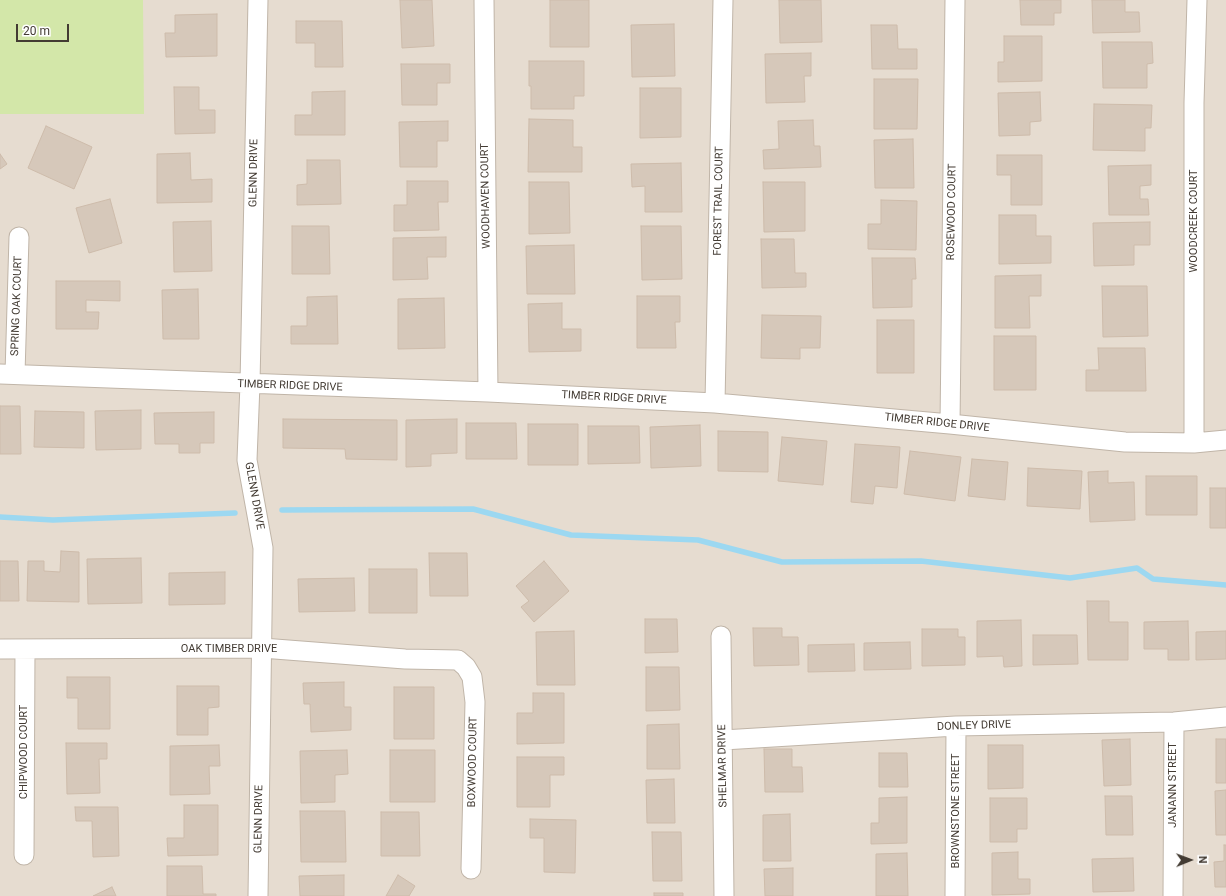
<!DOCTYPE html>
<style>
body{margin:0}
#map{position:relative;width:1226px;height:896px;overflow:hidden;background:#f2ebe2;font-family:Roboto,sans-serif}
canvas{display:block}
.north{position:absolute;left:1170px;top:840px;width:40px;height:40px;-webkit-text-stroke:3px #fff;paint-order:stroke;rotate:89deg;font-size:11px;font-weight:700;line-height:16px;text-align:center;color:#433b33}
.north::after{content:'';display:block;margin:auto;width:14px;height:18px;background:#433b33;clip-path:polygon(50% 0,100% 100%,50% 72%,0 100%)}
.scale{position:absolute;left:16px;top:24px;width:53px;height:18px;box-sizing:border-box;border:2px solid #433b33;border-top:0;padding-left:5px;font-size:12px;line-height:14px;white-space:nowrap;color:#433b33;-webkit-text-stroke:3px #fff;paint-order:stroke}
</style>
<div id="map">
<canvas width="1226" height="896"></canvas>
<div class="north">N</div>
<div class="scale">20 m</div>
</div>
<script>
const context = document.querySelector('canvas').getContext('2d');
context.lineJoin = 'round';
function fillPath(path, color) { context.fillStyle = color; context.fill(path, 'evenodd'); }
const toPath = rows => new Path2D(rows.map(r => 'M' + r).join(''));
function strokePath(path, color, width, dash) { context.strokeStyle = color; context.lineWidth = width; context.lineCap = dash ? 'butt' : 'round'; context.setLineDash(dash || []); context.stroke(path); }
function write(font, color, halo, rows, align = 'center') {
  context.font = font + ' Roboto,sans-serif'; context.lineWidth = 3; context.setLineDash([]); context.textBaseline = 'middle'; context.strokeStyle = halo; context.fillStyle = color; for (const [text, x, y, turn = 0] of rows) {
    context.save(); context.translate(x, y); context.rotate((+turn || 0) * Math.PI / 180); context.textAlign = isNaN(turn) ? turn : align; if (halo) context.strokeText(text, 0, 0); context.fillText(text, 0, 0); context.restore();
  }
}
const residential = toPath([
 [143,0,1226,0,1226,896,0,896,0,114,143,114]
]);
const green = toPath([
 [0,0,143,0,144,114,0,114]
]);
const stream = toPath([
 [282,510,473,509,571,535,698,540,782,562,921,561,1070,578,1137,568,1153,579,1226,585],
 [0,517,53,520,235,513]
]);
const building = toPath([
 [400,0,432,0,434,46,402,48,400,0],
 [550,0,589,0,589,47,550,47,550,0],
 [779,0,821,0,822,42,780,43,779,0],
 [1020,0,1061,0,1061,13,1054,13,1054,25,1021,25,1020,0],
 [1092,0,1125,0,1125,12,1139,12,1140,32,1093,33,1092,0],
 [217,14,217,56,166,57,165,33,175,33,175,15,217,14],
 [296,21,342,21,343,67,315,67,315,43,296,43,296,21],
 [674,24,675,76,632,77,631,25,674,24],
 [871,25,897,25,898,49,917,49,917,69,872,69,871,25],
 [1004,36,1042,36,1042,81,998,82,998,62,1004,62,1004,36],
 [1102,42,1152,42,1153,63,1147,64,1147,88,1103,88,1102,42],
 [811,53,811,76,804,76,805,102,766,103,765,54,811,53],
 [529,61,584,61,584,96,574,96,574,109,531,109,531,86,529,86,529,61],
 [401,64,450,64,450,83,437,83,437,105,402,105,401,64],
 [874,79,918,79,917,129,874,129,874,79],
 [174,87,199,87,199,110,215,110,215,133,175,134,174,87],
 [640,88,681,88,681,137,640,138,640,88],
 [345,91,345,135,295,135,295,115,312,115,312,92,345,91],
 [1040,92,1041,121,1030,122,1030,135,999,136,998,93,1040,92],
 [1094,104,1152,105,1151,128,1145,128,1145,151,1093,150,1094,104],
 [529,119,573,120,573,147,582,147,582,172,528,172,529,119],
 [813,120,814,146,820,146,821,167,764,169,763,150,779,149,778,121,813,120],
 [448,121,448,141,437,141,437,167,400,167,399,122,448,121],
 [46,126,92,147,74,189,28,168,46,126],
 [913,139,914,188,875,188,874,140,913,139],
 [190,153,191,180,212,179,212,202,157,203,157,154,190,153],
 [0,154,7,164,0,169,0,154],
 [997,155,1042,155,1042,205,1011,205,1011,175,997,175,997,155],
 [307,160,340,160,341,204,297,205,297,185,307,184,307,160],
 [681,163,682,212,645,212,645,186,632,187,631,164,681,163],
 [1151,165,1151,185,1140,186,1140,199,1148,199,1149,215,1109,215,1108,166,1151,165],
 [407,181,448,181,448,202,438,202,439,230,394,231,394,205,407,205,407,181],
 [529,182,569,182,570,233,529,234,529,182],
 [763,182,805,182,805,231,764,232,763,182],
 [110,199,122,243,89,253,76,208,110,199],
 [881,200,917,201,916,250,868,249,868,224,881,224,881,200],
 [999,215,1036,215,1036,236,1051,236,1051,263,999,264,999,215],
 [211,221,212,271,174,272,173,222,211,221],
 [1150,222,1150,245,1134,245,1134,265,1094,266,1093,223,1150,222],
 [292,226,329,226,330,274,292,274,292,226],
 [641,226,681,226,682,279,642,280,641,226],
 [446,237,446,257,427,257,428,279,393,280,393,238,446,237],
 [761,239,794,239,795,273,806,273,806,287,762,288,761,239],
 [574,245,575,294,527,294,526,246,574,245],
 [872,258,915,258,916,279,912,279,912,307,873,308,872,258],
 [1041,275,1041,296,1029,296,1030,328,995,328,995,276,1041,275],
 [56,281,120,281,120,301,86,300,86,312,99,312,98,329,56,329,56,281],
 [1102,286,1147,286,1148,336,1103,337,1102,286],
 [198,289,199,339,163,339,162,290,198,289],
 [337,296,338,344,291,344,291,326,307,326,307,297,337,296],
 [637,296,680,296,680,322,675,322,676,348,637,348,637,296],
 [444,298,445,348,398,349,398,299,444,298],
 [562,303,562,329,581,329,581,351,529,352,528,304,562,303],
 [762,315,821,316,820,348,800,348,800,359,761,358,762,315],
 [877,320,914,320,914,373,877,373,877,320],
 [994,336,1036,336,1036,390,994,390,994,336],
 [1098,348,1145,348,1146,391,1086,391,1086,370,1099,370,1098,348],
 [0,406,20,406,21,454,0,454,0,406],
 [141,410,141,449,96,450,95,411,141,410],
 [35,411,84,412,84,448,34,447,35,411],
 [214,412,214,443,200,443,200,453,179,453,179,444,155,444,154,413,214,412],
 [283,419,397,420,397,460,346,459,345,449,283,448,283,419],
 [457,419,457,453,431,454,431,466,406,467,406,420,457,419],
 [466,423,516,423,517,459,466,459,466,423],
 [528,424,578,424,578,465,528,465,528,424],
 [700,425,701,466,651,468,650,427,700,425],
 [588,426,639,426,640,463,588,464,588,426],
 [718,431,768,432,768,472,718,471,718,431],
 [782,437,827,441,823,485,778,481,782,437],
 [855,444,900,447,897,488,875,486,873,504,851,502,855,444],
 [910,451,961,457,955,501,904,494,910,451],
 [972,459,1008,462,1005,500,968,496,972,459],
 [1028,468,1082,471,1080,509,1027,506,1028,468],
 [1108,471,1108,483,1134,482,1135,520,1090,522,1088,472,1108,471],
 [1146,476,1197,476,1197,515,1146,515,1146,476],
 [1210,488,1226,488,1226,528,1210,528,1210,488],
 [61,551,79,552,79,602,27,601,28,561,44,561,44,571,60,572,61,551],
 [429,553,467,553,468,596,430,596,429,553],
 [141,558,142,603,88,604,87,559,141,558],
 [0,561,18,561,19,601,0,601,0,561],
 [544,561,569,591,534,622,521,607,529,601,516,586,544,561],
 [369,569,417,569,417,613,369,613,369,569],
 [225,572,225,604,169,605,169,573,225,572],
 [354,578,355,611,299,612,298,579,354,578],
 [1087,601,1109,601,1109,622,1128,622,1128,660,1088,660,1087,601],
 [645,619,677,619,678,652,645,653,645,619],
 [1021,620,1022,666,1004,667,1003,656,977,657,977,621,1021,620],
 [1188,621,1189,660,1168,660,1168,649,1144,649,1144,622,1188,621],
 [753,628,782,628,782,637,798,637,799,665,754,666,753,628],
 [922,629,958,629,958,637,965,637,965,665,922,666,922,629],
 [574,631,575,685,537,685,536,632,574,631],
 [1226,631,1226,659,1196,660,1196,632,1226,631],
 [1033,635,1077,635,1078,664,1033,665,1033,635],
 [910,642,911,669,864,670,864,643,910,642],
 [854,644,855,671,808,672,808,645,854,644],
 [646,667,679,667,680,710,646,711,646,667],
 [67,677,110,677,110,729,78,729,78,698,67,698,67,677],
 [344,682,344,707,351,707,351,730,311,732,310,704,304,704,303,683,344,682],
 [177,686,219,686,219,707,208,708,208,735,177,735,177,686],
 [394,687,434,687,434,739,394,739,394,687],
 [533,693,564,693,564,743,517,744,517,713,533,713,533,693],
 [679,724,680,769,647,769,647,725,679,724],
 [1130,739,1131,785,1104,786,1102,740,1130,739],
 [1216,739,1226,739,1226,783,1216,783,1216,739],
 [66,743,107,743,107,759,99,759,100,793,67,794,66,743],
 [219,745,220,766,209,766,210,794,170,795,170,746,219,745],
 [988,745,1023,745,1023,788,988,789,988,745],
 [764,749,792,749,792,767,802,767,803,792,765,792,764,749],
 [347,750,348,774,335,775,335,802,301,803,300,751,347,750],
 [390,750,435,750,435,802,390,802,390,750],
 [879,753,907,753,908,787,879,787,879,753],
 [517,757,564,757,564,775,550,775,550,807,517,807,517,757],
 [674,779,675,823,647,823,646,780,674,779],
 [1226,790,1226,835,1216,835,1215,791,1226,790],
 [1105,796,1132,796,1133,835,1106,835,1105,796],
 [907,797,907,843,871,844,871,823,879,823,879,798,907,797],
 [990,798,1027,798,1027,829,1017,829,1017,842,990,842,990,798],
 [184,805,218,805,218,855,168,856,167,838,184,838,184,805],
 [75,807,118,807,119,856,93,857,92,821,76,821,75,807],
 [300,811,345,811,346,862,301,862,300,811],
 [381,812,419,812,420,856,381,856,381,812],
 [790,814,791,861,763,861,763,815,790,814],
 [530,819,576,820,575,873,544,872,544,838,530,838,530,819],
 [652,832,681,832,682,881,653,881,652,832],
 [1224,845,1226,845,1226,887,1215,887,1214,862,1224,861,1224,845],
 [1018,852,1018,879,1030,879,1030,894,992,895,992,853,1018,852],
 [907,853,908,896,876,896,876,854,907,853],
 [1133,858,1134,891,1093,892,1092,859,1133,858],
 [167,866,202,866,203,894,216,894,216,896,167,896,167,866],
 [793,868,793,896,765,896,764,869,793,868],
 [344,875,344,896,300,896,299,876,344,875],
 [398,875,415,886,409,896,386,896,398,875],
 [112,887,116,896,93,896,112,887],
 [654,893,683,893,683,896,654,896,654,893]
]);
const minor = toPath([
 [484,0,488,392],
 [0,374,488,392,715,403,950,424,1125,442,1194,443,1226,440],
 [15,374,19,237],
 [715,403,723,0],
 [950,424,955,0],
 [1194,443,1194,103,1197,0],
 [721,636,724,896],
 [0,649,262,648,405,659,458,660,466,667,472,677,475,702,471,869],
 [723,740,956,726,1174,722,1226,717],
 [24,855,25,650],
 [258,896,263,548,247,460,250,384,258,0],
 [955,896,956,726],
 [1173,896,1174,722]
]);
const streetNames = [
 ["GLENN DRIVE",254,173,-89],
 ["WOODHAVEN COURT",486,196,-91],
 ["FOREST TRAIL COURT",719,201,-89],
 ["ROSEWOOD COURT",952,212,-89],
 ["WOODCREEK COURT",1194,221,-90],
 ["SPRING OAK COURT",17,306,-88],
 ["TIMBER RIDGE DRIVE",290,386,2],
 ["TIMBER RIDGE DRIVE",614,398,3],
 ["TIMBER RIDGE DRIVE",937,423,6],
 ["GLENN DRIVE",254,496,80],
 ["OAK TIMBER DRIVE",229,649],
 ["DONLEY DRIVE",974,726,-2],
 ["CHIPWOOD COURT",24,752,-90],
 ["BOXWOOD COURT",473,762,-89],
 ["SHELMAR DRIVE",723,766,-91],
 ["JANANN STREET",1173,785,-90],
 ["BROWNSTONE STREET",956,811,-90],
 ["GLENN DRIVE",259,819,-89]
];
fillPath(residential, '#e6dcd0');
fillPath(green, '#d3e7a9');
strokePath(stream, '#9cd8f1', 5.5);
fillPath(building, '#d6c8ba');
strokePath(building, '#cebcab', 1);
strokePath(minor, '#c0b5a8', 21);
strokePath(minor, '#fff', 19);
write('11px', '#433b33', '#fff', streetNames);
</script>
